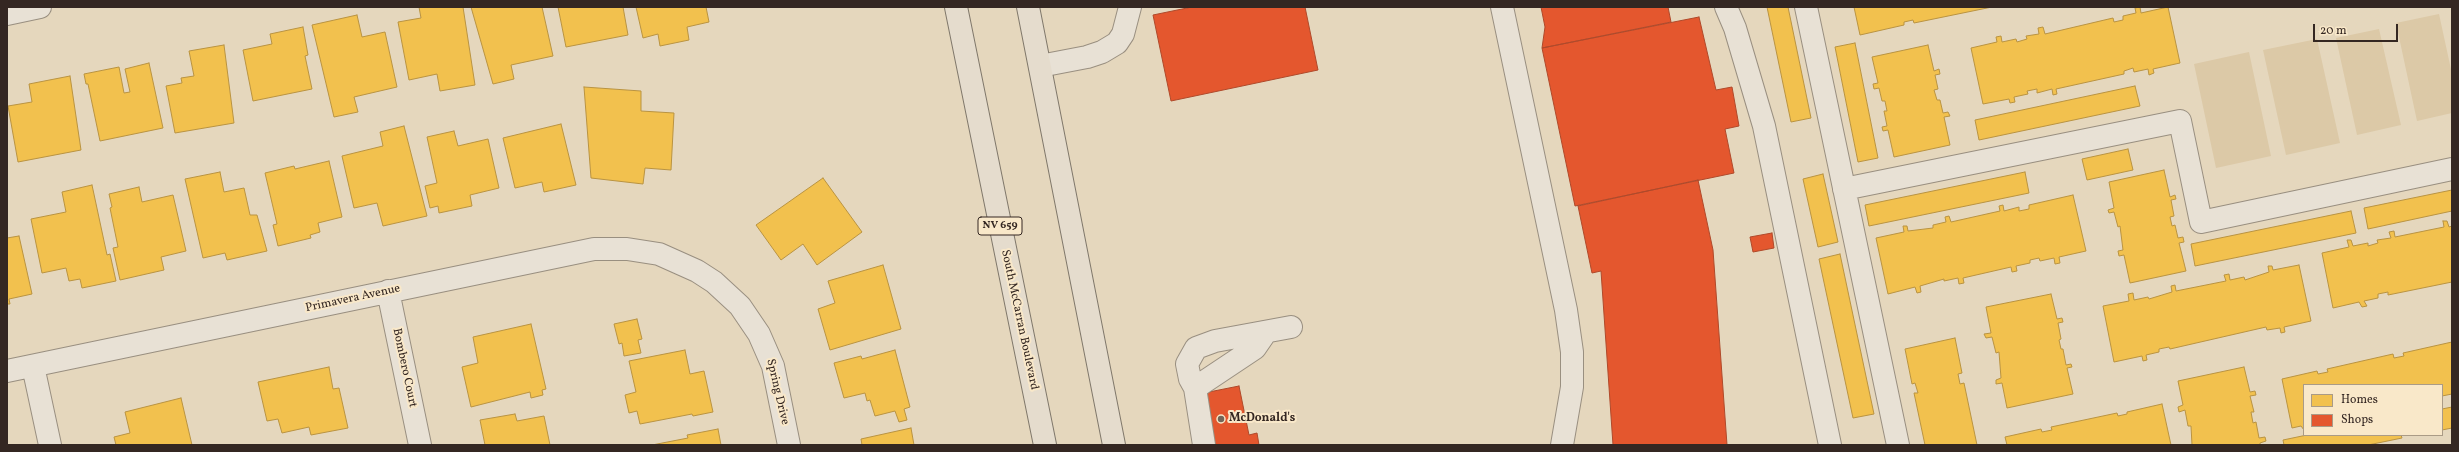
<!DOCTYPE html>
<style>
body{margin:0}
#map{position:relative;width:2459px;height:452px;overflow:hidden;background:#e5d7bd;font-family:Vollkorn,serif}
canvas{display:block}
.frame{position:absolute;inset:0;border:8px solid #342722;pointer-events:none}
.legend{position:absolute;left:2303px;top:384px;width:140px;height:52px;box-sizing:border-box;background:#f9e8c9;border:1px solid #aa9b86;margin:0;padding:5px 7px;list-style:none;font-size:12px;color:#342722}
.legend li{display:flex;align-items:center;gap:8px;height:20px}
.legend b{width:20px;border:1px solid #aa9b86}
.scale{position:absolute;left:2313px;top:24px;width:85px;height:18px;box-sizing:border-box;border:2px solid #342722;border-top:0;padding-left:5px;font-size:12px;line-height:14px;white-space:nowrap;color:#342722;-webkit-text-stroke:3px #f9e8c9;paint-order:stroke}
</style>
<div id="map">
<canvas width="2459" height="452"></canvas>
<div class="frame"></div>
<ul class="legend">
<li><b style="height:11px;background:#f2c14e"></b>Homes</li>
<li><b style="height:11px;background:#e4572e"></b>Shops</li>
</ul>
<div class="scale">20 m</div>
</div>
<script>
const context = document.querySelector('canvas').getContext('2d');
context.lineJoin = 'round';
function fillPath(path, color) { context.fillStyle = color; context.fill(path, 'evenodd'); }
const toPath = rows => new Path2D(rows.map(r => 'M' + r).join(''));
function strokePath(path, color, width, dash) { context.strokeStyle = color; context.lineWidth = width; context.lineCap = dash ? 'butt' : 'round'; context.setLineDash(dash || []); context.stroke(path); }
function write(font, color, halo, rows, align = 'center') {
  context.font = font + ' Vollkorn,serif'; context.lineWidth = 4; context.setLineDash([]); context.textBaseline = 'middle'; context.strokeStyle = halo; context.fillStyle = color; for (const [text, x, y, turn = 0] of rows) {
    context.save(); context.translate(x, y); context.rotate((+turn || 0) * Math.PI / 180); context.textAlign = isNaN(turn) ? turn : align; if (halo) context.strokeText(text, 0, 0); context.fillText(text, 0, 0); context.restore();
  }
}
const green = toPath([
 [2439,14,2452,74,2452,113,2417,121,2396,23],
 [2379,29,2401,125,2357,135,2336,38],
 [2317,39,2340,143,2286,155,2263,50],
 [2249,52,2271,156,2216,168,2194,64]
]);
const homes = toPath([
 [419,7,463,7,475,85,440,91,437,74,409,80,398,22,421,18,419,7],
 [471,7,542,7,553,56,511,65,514,79,493,84,471,7],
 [558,7,623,7,628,35,566,47,558,7],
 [636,7,706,7,709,22,687,27,689,40,660,46,658,34,643,38,636,7],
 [1767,7,1788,7,1811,118,1791,122,1767,7],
 [1854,7,1992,7,1914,23,1913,20,1904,22,1904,25,1860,35,1854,7],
 [2140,7,2141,13,2168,7,2180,63,2153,69,2154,73,2149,75,2148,69,2134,72,2133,68,2124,71,2124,74,2056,89,2057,94,2053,95,2052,89,2037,93,2037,89,2027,91,2028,94,2014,97,2015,102,2010,103,2009,99,1983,104,1971,48,1997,42,1996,37,2001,36,2002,42,2016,39,2017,42,2027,39,2026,36,2039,34,2038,28,2043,27,2045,34,2113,18,2114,22,2123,20,2123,16,2136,13,2135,8,2140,7],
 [357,15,362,37,385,32,397,87,354,97,358,112,334,117,312,25,357,15],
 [303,27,308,55,305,56,312,89,253,101,243,50,272,44,270,34,303,27],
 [1855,43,1878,158,1858,162,1835,47,1855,43],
 [224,45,234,123,175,133,166,86,182,83,181,78,194,76,189,51,224,45],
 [1928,45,1934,71,1939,69,1940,74,1935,75,1938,89,1934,90,1937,100,1940,100,1943,113,1948,112,1950,116,1944,117,1950,145,1894,157,1888,130,1883,131,1882,127,1887,126,1884,111,1887,111,1885,101,1882,101,1879,88,1874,89,1873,84,1878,83,1872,57,1928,45],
 [149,63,163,128,100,141,88,84,86,84,84,74,119,67,124,93,130,92,125,69,149,63],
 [70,76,81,150,18,162,8,106,32,102,29,84,70,76],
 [2135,86,2140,106,1979,140,1975,120,2135,86],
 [584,87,641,91,641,111,674,113,671,170,645,168,643,184,591,178,584,87],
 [561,124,576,185,544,192,542,182,515,188,503,138,561,124],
 [404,126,427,216,383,226,377,203,354,208,342,156,383,146,380,132,404,126],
 [454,131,458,146,488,139,499,188,470,195,472,206,439,213,438,206,430,208,425,186,437,183,427,137,454,131],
 [2128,149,2133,170,2087,180,2082,159,2128,149],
 [329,161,342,217,318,223,320,232,310,235,311,238,278,246,273,225,277,224,265,173,294,166,295,169,329,161],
 [2164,170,2170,197,2175,195,2176,199,2171,200,2174,216,2170,217,2172,226,2175,225,2178,238,2183,237,2184,242,2179,243,2186,271,2130,283,2124,255,2119,256,2118,251,2123,250,2120,226,2118,227,2114,212,2109,213,2108,210,2114,208,2109,182,2164,170],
 [220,172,224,192,244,188,250,215,257,215,267,251,227,260,225,253,203,258,185,179,220,172],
 [2025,172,2029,193,1869,226,1865,205,2025,172],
 [1823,174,1838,242,1818,247,1803,179,1823,174],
 [823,178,862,232,817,265,803,244,781,260,756,225,823,178],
 [92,185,107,255,110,254,116,281,82,288,80,279,69,281,66,268,42,273,31,219,66,212,62,192,92,185],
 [139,187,142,202,173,195,186,251,161,257,164,270,120,280,113,248,118,247,110,208,112,207,109,194,139,187],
 [2452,190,2452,211,2368,229,2364,208,2452,190],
 [2073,195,2086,251,2059,257,2060,263,2055,264,2054,258,2040,261,2039,258,2030,260,2030,263,2016,266,2017,271,2012,272,2011,267,1963,278,1964,283,1959,284,1958,278,1944,281,1944,279,1920,286,1921,292,1917,293,1915,287,1888,294,1876,238,1904,232,1903,226,1907,226,1908,231,1933,228,1933,225,1946,222,1945,217,1949,216,1951,222,2000,211,1999,206,2003,205,2004,211,2019,207,2019,211,2029,209,2029,205,2073,195],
 [2351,211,2356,233,2195,266,2191,244,2351,211],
 [2443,221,2447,221,2449,227,2452,226,2452,282,2388,295,2388,292,2378,294,2378,298,2364,301,2367,306,2362,307,2359,302,2333,308,2322,253,2349,247,2347,240,2351,240,2353,246,2368,243,2368,246,2378,243,2377,240,2391,238,2389,232,2394,231,2395,237,2444,227,2443,221],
 [19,236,32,294,9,299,10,304,7,304,7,238,19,236],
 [1840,254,1874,414,1853,418,1819,259,1840,254],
 [883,265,901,329,830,350,818,309,835,303,828,281,883,265],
 [2299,265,2311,321,2284,327,2285,332,2281,333,2280,328,2267,330,2266,327,2170,349,2169,347,2159,349,2159,352,2146,355,2147,360,2143,361,2142,356,2114,362,2103,306,2129,301,2128,294,2133,293,2134,300,2148,297,2149,299,2172,292,2171,286,2175,285,2176,291,2226,281,2224,275,2229,274,2230,280,2244,277,2245,280,2269,272,2268,266,2272,266,2273,270,2299,265],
 [2051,294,2057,319,2062,318,2063,322,2058,323,2061,339,2059,340,2061,349,2063,349,2066,365,2071,364,2072,367,2067,368,2073,394,2007,408,2002,383,1996,384,1996,380,2001,378,1999,352,1996,353,1992,337,1986,338,1984,334,1991,333,1986,307,2051,294],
 [637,319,642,339,638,340,641,353,624,356,622,343,619,344,614,324,637,319],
 [531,324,546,389,542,390,543,395,531,398,530,392,471,407,462,367,478,363,473,337,531,324],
 [1955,338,1962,373,1958,374,1960,384,1964,383,1977,445,1925,445,1914,393,1918,393,1915,383,1912,384,1905,349,1955,338],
 [2452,342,2452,394,2442,396,2442,385,2304,385,2304,430,2301,426,2292,428,2282,379,2317,371,2318,374,2328,372,2327,369,2393,354,2394,358,2404,356,2403,353,2452,342],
 [685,350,690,374,704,371,713,412,693,416,692,414,640,424,637,411,629,413,625,395,636,392,629,361,685,350],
 [895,350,910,407,904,409,907,420,899,422,895,411,875,416,870,400,867,401,865,393,844,398,834,363,861,356,862,359,895,350],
 [329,367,333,389,339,388,348,428,311,435,309,427,282,433,278,419,267,421,258,382,329,367],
 [2244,367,2250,392,2255,391,2256,395,2250,396,2254,412,2251,412,2253,423,2256,422,2259,438,2265,437,2266,441,2260,443,2260,445,2192,445,2191,426,2188,426,2185,410,2179,412,2178,407,2183,405,2178,381,2244,367],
 [181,398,192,445,116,445,114,437,130,433,125,412,181,398],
 [2162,404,2171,445,2007,445,2005,437,2041,429,2042,432,2052,430,2051,427,2117,413,2118,416,2127,414,2127,412,2162,404],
 [2452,407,2452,428,2442,430,2442,409,2452,407],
 [515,414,517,421,544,416,550,445,485,445,480,420,515,414],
 [911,428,914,445,862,445,861,439,911,428],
 [718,429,721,445,652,445,688,438,687,435,718,429],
 [2307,435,2401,435,2402,438,2368,445,2284,445,2283,440,2307,435]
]);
const shops = toPath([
 [1192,7,1305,7,1318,70,1171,101,1153,15,1192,7],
 [1541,7,1668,7,1671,22,1542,48,1545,27,1541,7],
 [1699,17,1716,90,1732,87,1739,126,1725,129,1734,173,1575,206,1542,48,1699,17],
 [1698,180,1713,250,1727,445,1613,445,1601,271,1592,273,1578,206,1698,180],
 [1772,233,1774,248,1753,252,1750,237,1772,233],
 [1239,386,1249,435,1257,433,1259,445,1215,445,1204,393,1239,386]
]);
const minor = toPath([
 [1502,7,1566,310,1572,352,1572,387,1562,445],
 [1726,7,1735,28,1764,126,1830,445],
 [1806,7,1898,445],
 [7,14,40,7],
 [1040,66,1087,57,1102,52,1117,43,1123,34,1130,7],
 [1844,189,2180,121,2201,222,2452,169],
 [388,291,420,445],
 [33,366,50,445],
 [7,371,594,249,627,249,659,254,697,271,714,282,740,306,759,334,773,366,789,445],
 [1195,388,1255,348,1266,332],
 [1204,445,1195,388,1190,379,1187,364,1196,348,1215,341,1291,327]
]);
const major = toPath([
 [956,7,1045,445],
 [1028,7,1114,445]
]);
const markers = [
 [1221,419,4,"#726558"]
];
const shields = [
 [1000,226,44]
];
const shieldNames = [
 ["NV 659",1000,226]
];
const streetNames = [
 ["Primavera Avenue",353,299,-12],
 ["South McCarran Boulevard",1019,320,78],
 ["Bombero Court",404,368,78],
 ["Spring Drive",777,392,77]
];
const poiNames = [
 ["McDonald's",1229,419]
];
fillPath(green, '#dcc9a7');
fillPath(homes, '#f2c14e');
strokePath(homes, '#b99341', 1);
fillPath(shops, '#e4572e');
strokePath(shops, '#af492a', 1);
strokePath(minor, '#998f80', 24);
strokePath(major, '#80786b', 24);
strokePath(minor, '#e8e1d5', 22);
strokePath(major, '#e5dccd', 22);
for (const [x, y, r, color] of markers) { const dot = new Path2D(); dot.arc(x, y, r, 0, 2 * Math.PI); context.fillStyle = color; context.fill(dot); strokePath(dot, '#f9e8c9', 1.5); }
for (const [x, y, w] of shields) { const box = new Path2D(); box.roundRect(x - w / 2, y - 9, w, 18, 3); context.fillStyle = '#f9e8c9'; context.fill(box); strokePath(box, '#342722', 1); }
write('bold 11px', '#342722', null, shieldNames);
write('12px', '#342722', '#f9e8c9', streetNames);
write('bold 12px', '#342722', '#f9e8c9', poiNames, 'left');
</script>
